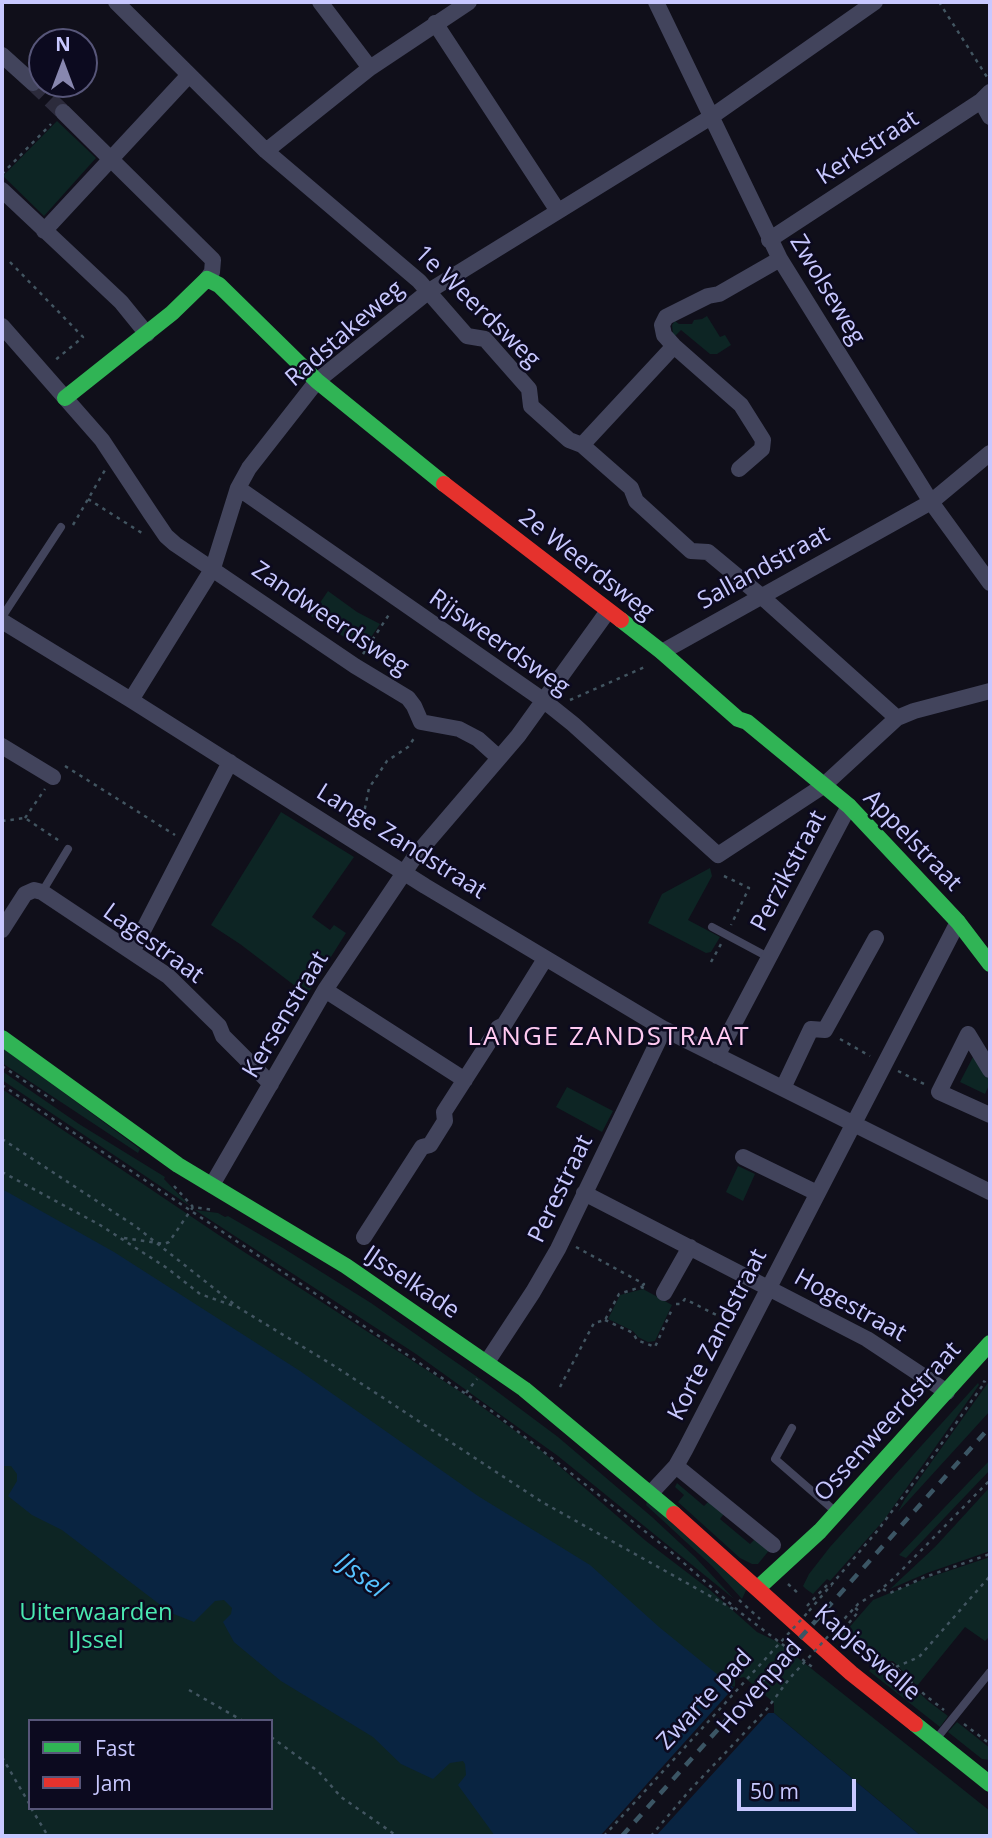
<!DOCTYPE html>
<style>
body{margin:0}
#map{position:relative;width:992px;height:1838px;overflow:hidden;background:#100f1a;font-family:"Open Sans",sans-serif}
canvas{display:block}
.frame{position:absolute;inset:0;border:4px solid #c8c8ff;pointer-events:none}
.legend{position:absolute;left:28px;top:1719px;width:245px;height:91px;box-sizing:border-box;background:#0c0a1f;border:2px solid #575679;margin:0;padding:9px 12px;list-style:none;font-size:21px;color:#c8c8ff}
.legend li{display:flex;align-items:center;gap:14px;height:35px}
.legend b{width:35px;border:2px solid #575679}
.north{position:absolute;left:28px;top:28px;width:70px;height:70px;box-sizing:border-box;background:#0c0a1f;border:2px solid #575679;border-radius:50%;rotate:0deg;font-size:19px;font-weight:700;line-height:28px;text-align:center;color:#c8c8ff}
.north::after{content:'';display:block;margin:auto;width:24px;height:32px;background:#8887af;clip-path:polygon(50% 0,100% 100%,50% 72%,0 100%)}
.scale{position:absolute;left:737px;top:1779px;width:119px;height:32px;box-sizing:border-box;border:4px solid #c8c8ff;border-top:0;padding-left:9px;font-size:21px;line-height:24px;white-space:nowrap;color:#c8c8ff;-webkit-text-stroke:5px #0c0a1f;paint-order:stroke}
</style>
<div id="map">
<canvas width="992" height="1838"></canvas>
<div class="frame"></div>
<ul class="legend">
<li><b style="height:9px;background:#30b455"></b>Fast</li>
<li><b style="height:9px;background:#e5322d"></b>Jam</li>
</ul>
<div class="north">N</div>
<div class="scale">50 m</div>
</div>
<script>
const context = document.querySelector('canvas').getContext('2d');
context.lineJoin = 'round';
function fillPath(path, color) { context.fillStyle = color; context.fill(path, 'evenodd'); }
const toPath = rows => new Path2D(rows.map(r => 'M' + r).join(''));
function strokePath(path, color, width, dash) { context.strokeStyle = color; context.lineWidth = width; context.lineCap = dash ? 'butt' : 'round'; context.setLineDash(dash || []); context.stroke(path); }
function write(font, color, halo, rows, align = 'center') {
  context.font = font + ' "Open Sans",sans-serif'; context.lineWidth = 5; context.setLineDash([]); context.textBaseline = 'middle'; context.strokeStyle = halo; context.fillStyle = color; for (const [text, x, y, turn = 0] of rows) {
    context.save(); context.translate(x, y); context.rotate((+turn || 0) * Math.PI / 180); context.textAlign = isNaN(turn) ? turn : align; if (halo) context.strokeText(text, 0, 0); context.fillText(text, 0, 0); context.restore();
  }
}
const green = toPath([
 [57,121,96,158,44,216,3,176],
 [707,316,720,337,725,335,731,345,717,354,710,354,681,330,675,336,673,334,672,325,675,321,679,324,692,324,694,320,702,319],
 [328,591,357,612,380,624,363,649,311,616],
 [281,812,354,857,312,917,330,930,334,925,346,933,307,995,240,944,211,925],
 [710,868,712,876,688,920,720,937,711,952,706,953,648,923,662,894],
 [2,1047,140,1149,138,1153,2,1063],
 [974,1055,990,1077,990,1083,985,1094,960,1082],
 [2,1071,79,1124,165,1177,164,1179,190,1206,2,1080],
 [567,1087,613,1111,602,1132,556,1107],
 [2,1089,238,1248,467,1396,536,1446,646,1541,710,1590,757,1632,778,1642,990,1811,990,1836,921,1836,774,1713,774,1703,744,1677,735,1679,735,1687,730,1685,2,1206],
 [738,1166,755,1174,743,1201,726,1192],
 [195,1210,218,1213,225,1217,228,1216,283,1248,371,1303,483,1381,558,1437,652,1517,695,1557,734,1599,558,1456,416,1354],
 [643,1289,672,1305,655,1341,648,1342,638,1337,633,1331,608,1319,620,1295],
 [990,1380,990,1411,898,1512,905,1499],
 [978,1383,979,1385,884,1520,830,1581,827,1579,813,1594,806,1589,803,1586,809,1574,830,1547],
 [2,1457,230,1601,464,1761,517,1836,2,1836],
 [30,1721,271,1721,271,1808,30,1808],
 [990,1460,990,1470,906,1558,899,1555],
 [677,1483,704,1506,711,1499,726,1511,720,1519,750,1544,757,1537,771,1548,758,1564,752,1564,740,1558,678,1502,684,1495,675,1487],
 [990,1487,990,1551,927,1573,890,1589,935,1547],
 [647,1501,747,1588,742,1599,712,1566,646,1505],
 [990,1557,990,1636,985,1641,965,1627,917,1686,893,1661,867,1661,840,1638,873,1600,924,1579],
 [873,1666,891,1666,928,1701,948,1716,940,1727,869,1671],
 [957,1722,990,1748,990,1760,982,1759,948,1732]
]);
const water = toPath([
 [2,1189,114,1252,300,1371,478,1496,590,1565,659,1627,765,1713,774,1713,921,1836,495,1836,458,1785,466,1775,465,1764,463,1761,450,1763,433,1779,401,1764,373,1737,281,1681,234,1642,223,1622,231,1614,232,1608,224,1600,215,1601,194,1622,171,1613,62,1530,32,1515,8,1496,17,1481,17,1474,11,1466,2,1466]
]);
const pier = toPath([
 [737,1684,766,1710,771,1709,770,1711,656,1836,600,1836]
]);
const streetTunnel = toPath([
 [33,83,63,112]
]);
const path = toPath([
 [939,2,987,77],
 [2,174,51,124],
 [10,262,83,337,53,362],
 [88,499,145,535],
 [73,525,105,470],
 [363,654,390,613],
 [570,700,647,666],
 [65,766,175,835],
 [25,818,45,789],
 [2,821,25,818,61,842],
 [355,823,365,808,369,788,387,761,408,747,415,737],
 [724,876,749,888,731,925],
 [711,962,721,944],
 [840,1039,870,1056],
 [2,1066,54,1101],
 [898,1071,926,1085],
 [2,1085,493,1412,670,1551,741,1613,815,1669],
 [2,1139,135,1226,239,1308,336,1367,542,1502,735,1610],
 [2,1172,100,1225,167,1268,200,1294,234,1306],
 [174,1186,193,1207],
 [124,1238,164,1244,169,1242,193,1207,214,1210],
 [576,1247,644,1284,641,1287],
 [676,1304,681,1304,685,1299,734,1324],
 [605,1320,633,1333,637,1340,655,1347,673,1307],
 [560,1387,594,1323,605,1320,619,1294,641,1287,648,1290],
 [466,1393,477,1379],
 [788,1584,799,1594],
 [883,1589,890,1593,925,1577,990,1554],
 [739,1600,760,1619],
 [807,1606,828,1584,832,1586],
 [809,1611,878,1530,923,1470,985,1382,983,1381],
 [833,1631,858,1604,879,1591,893,1579,990,1480],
 [838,1636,859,1611,854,1607],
 [874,1665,892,1664,925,1695,944,1710],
 [896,1667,919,1657,990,1576],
 [189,1690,243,1721],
 [964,1724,990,1744],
 [271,1737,319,1772,341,1797,397,1836],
 [2,1757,30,1805],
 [31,1808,48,1836]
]);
const lane = toPath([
 [2,617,61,527],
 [42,892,68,849],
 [712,927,768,957],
 [792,1428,775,1459,836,1512],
 [937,1738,990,1672]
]);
const street = toPath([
 [116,2,266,151,419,281,467,336,485,339,529,389,531,406,569,440,582,445,631,488,636,501,691,551,708,552,761,596,897,718],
 [320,2,370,68],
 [656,2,780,259,931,502,990,583],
 [435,23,558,211],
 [2,55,33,83],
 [981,101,990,117],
 [63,112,213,260,212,272,207,279],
 [266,151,370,68,469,2],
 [2,190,121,302,147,334],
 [44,231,189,75],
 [769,240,981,101,990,92],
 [2,326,102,440,151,514,166,536,175,544,355,666,408,698,414,706,421,722,459,729,478,739,498,757],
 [582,445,674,346],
 [739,469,762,449,763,440,741,405,674,346,664,335,662,325,666,317,708,296,719,294,780,259],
 [238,488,543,700,573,724,718,855,823,786,897,718,914,711,990,691],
 [2,621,131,700,425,886,664,1029,990,1192],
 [662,652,931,502,990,453],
 [131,700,213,568,238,488,249,468,317,381,429,291,711,117,875,2],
 [2,746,53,777],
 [2,930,25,894,34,890,42,892,168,976,219,1026,223,1036,271,1084],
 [132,952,230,762],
 [325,990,465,1080],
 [968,1034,939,1092,990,1115],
 [968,1034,990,1070],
 [717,1056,849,806],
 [783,1088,811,1029,825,1030,876,938],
 [743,1157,817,1193],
 [212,1185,325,990,416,855,518,736,608,611],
 [584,1193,867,1339,947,1392],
 [364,1237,422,1147,430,1145,445,1121,444,1112,498,1028,504,1025,545,959],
 [664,1293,690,1247],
 [487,1362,533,1292,558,1249,664,1029],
 [676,1466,773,1545],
 [651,1493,676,1466,685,1450,958,922]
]);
const fast = toPath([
 [65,398,172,313,207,279,219,285,317,381,444,484],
 [621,620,662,652,738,719,747,722,849,806,958,922,990,964],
 [2,1038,178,1165,346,1266,524,1389,674,1514],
 [758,1588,820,1531,990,1343],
 [915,1724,990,1784]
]);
const jam = toPath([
 [444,484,621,620],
 [674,1514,851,1673,915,1724]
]);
const rail = toPath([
 [622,1836,990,1427]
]);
const pathBridge = toPath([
 [604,1836,809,1611],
 [651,1836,690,1790,767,1709,789,1679,833,1631]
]);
const streetNames = [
 ["Kerkstraat",868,148,-33],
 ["Zwolseweg",827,290,59],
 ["1e Weerdsweg",477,307,44],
 ["Radstakeweg",345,334,-41],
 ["2e Weerdsweg",586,565,38],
 ["Sallandstraat",764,568,-29],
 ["Zandweerdsweg",330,619,34],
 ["Rijsweerdsweg",499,643,35],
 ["Appelstraat",912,841,46],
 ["Lange Zandstraat",401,842,32],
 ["Perzikstraat",789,871,-62],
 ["Lagestraat",153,944,36],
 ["Kersenstraat",286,1015,-59],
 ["Perestraat",561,1189,-64],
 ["IJsselkade",411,1283,34],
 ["Hogestraat",850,1306,29],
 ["Korte Zandstraat",718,1335,-63],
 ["Ossenweerdstraat",888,1422,-48],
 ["Kapjeswelle",867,1653,41],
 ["Hovenpad",760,1687,-49],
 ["Zwarte pad",705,1700,-47]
];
const parkNames = [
 ["Uiterwaarden",96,1613],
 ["IJssel",96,1641]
];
const neighbourhoodNames = [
 ["LANGE ZANDSTRAAT",609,1038]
];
const waterNames = [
 ["IJssel",360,1576,37]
];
fillPath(green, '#0d2524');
fillPath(water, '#092441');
fillPath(pier, '#100f1a');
strokePath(streetTunnel, '#2c2b3c', 16, [16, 8]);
strokePath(path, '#425561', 2.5, [3.5, 5]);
strokePath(lane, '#42445c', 8);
strokePath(street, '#42445c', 16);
strokePath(fast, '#30b455', 16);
strokePath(jam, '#e5322d', 16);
strokePath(rail, '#3b5564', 4.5, [10, 9]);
strokePath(pathBridge, '#425561', 2.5, [3.5, 5]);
write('24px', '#c8c8ff', '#0c0a1f', streetNames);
write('24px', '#4ae9b1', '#0c0a1f', parkNames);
context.letterSpacing = '2px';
write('26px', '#ffcaf1', '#0c0a1f', neighbourhoodNames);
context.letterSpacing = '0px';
write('italic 26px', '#56c2ff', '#0c0a1f', waterNames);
</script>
